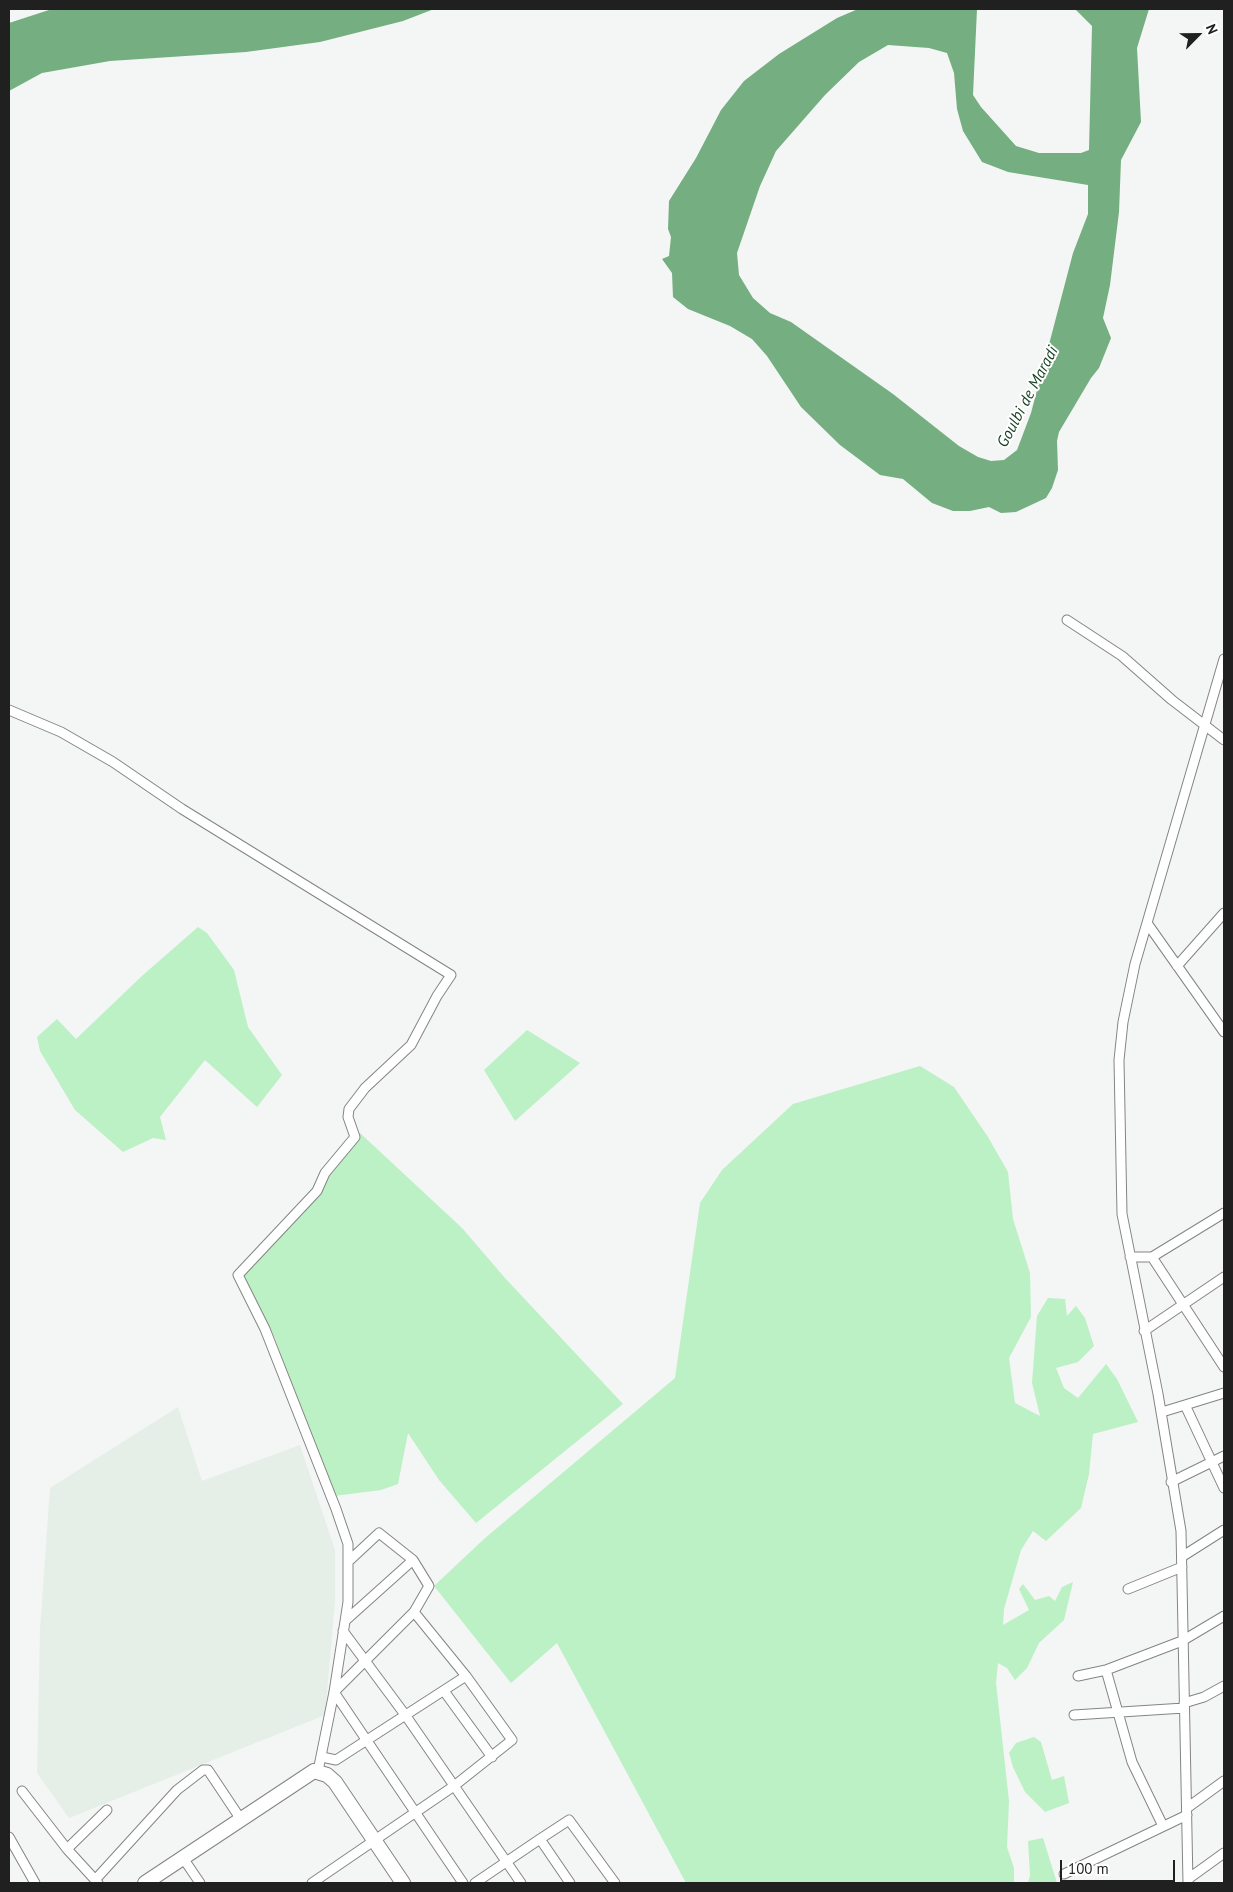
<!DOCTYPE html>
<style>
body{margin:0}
#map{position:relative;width:1233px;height:1892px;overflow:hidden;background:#f3f6f4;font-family:"PT Sans",sans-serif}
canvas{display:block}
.frame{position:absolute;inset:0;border:10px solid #1f201f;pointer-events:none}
.north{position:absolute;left:1173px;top:10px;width:50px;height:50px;-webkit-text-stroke:4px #fff;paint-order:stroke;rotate:67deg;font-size:14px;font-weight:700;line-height:20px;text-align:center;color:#1f201f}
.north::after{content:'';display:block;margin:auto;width:18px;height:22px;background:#1f201f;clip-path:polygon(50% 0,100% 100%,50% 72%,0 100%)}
.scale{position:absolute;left:1060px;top:1860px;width:115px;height:22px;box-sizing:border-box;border:2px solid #1f201f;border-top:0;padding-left:6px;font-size:15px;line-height:18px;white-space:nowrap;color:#1f201f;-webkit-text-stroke:4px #fff;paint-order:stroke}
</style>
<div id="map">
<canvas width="1233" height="1892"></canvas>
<div class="frame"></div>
<div class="north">N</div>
<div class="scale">100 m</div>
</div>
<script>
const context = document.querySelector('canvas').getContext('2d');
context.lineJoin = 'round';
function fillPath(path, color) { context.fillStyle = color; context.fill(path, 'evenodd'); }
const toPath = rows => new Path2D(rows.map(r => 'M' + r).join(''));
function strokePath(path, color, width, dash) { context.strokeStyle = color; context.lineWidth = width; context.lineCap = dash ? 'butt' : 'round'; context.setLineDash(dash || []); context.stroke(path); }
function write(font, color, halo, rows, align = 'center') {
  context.font = font + ' "PT Sans",sans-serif'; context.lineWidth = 4; context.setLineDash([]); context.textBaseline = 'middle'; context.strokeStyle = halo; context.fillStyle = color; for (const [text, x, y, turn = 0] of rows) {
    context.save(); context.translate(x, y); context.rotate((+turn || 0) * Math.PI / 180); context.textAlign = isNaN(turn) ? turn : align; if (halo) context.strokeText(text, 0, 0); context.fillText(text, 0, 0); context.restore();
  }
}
const built = toPath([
 [178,1407,202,1481,300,1445,335,1550,335,1601,325,1715,69,1818,37,1773,40,1629,50,1488]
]);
const green = toPath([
 [198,927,207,933,234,970,248,1027,282,1075,257,1107,205,1060,160,1117,166,1140,153,1138,123,1152,75,1110,40,1051,37,1037,57,1019,76,1039,143,975],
 [527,1030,580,1063,515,1121,484,1070],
 [920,1066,954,1087,988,1137,1008,1172,1013,1219,1030,1273,1031,1317,1009,1358,1015,1403,1040,1416,1032,1383,1037,1316,1048,1298,1065,1299,1067,1316,1076,1306,1085,1318,1094,1346,1078,1362,1056,1368,1064,1388,1078,1398,1106,1364,1117,1379,1138,1422,1093,1434,1089,1474,1081,1508,1046,1541,1033,1531,1021,1550,1004,1609,1003,1625,1029,1610,1019,1589,1023,1584,1035,1600,1049,1596,1055,1601,1062,1587,1073,1582,1064,1620,1039,1643,1027,1668,1015,1680,1007,1668,998,1663,996,1683,1009,1801,1007,1847,1014,1868,1014,1883,686,1883,557,1643,511,1683,434,1586,484,1539,675,1378,700,1203,722,1170,793,1104],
 [360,1133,462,1228,505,1278,623,1404,476,1523,439,1480,408,1433,398,1484,381,1490,334,1496,319,1462,275,1338,240,1275],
 [1034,1737,1041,1742,1052,1780,1064,1776,1069,1803,1045,1812,1025,1792,1013,1767,1009,1753,1016,1743],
 [1043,1838,1057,1883,1028,1883,1030,1875,1028,1841]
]);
const water = toPath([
 [52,9,434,9,403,21,320,42,246,52,110,61,42,73,9,91,9,23],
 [858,9,977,9,973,95,981,107,1016,146,1039,153,1081,153,1089,150,1092,26,1075,9,1149,9,1137,48,1141,122,1121,160,1119,212,1110,285,1103,318,1111,338,1099,368,1091,378,1059,432,1057,441,1058,470,1052,488,1046,498,1016,512,1001,513,989,507,970,511,953,511,932,503,903,479,880,475,840,445,801,407,767,356,752,339,730,326,688,309,673,297,672,273,662,259,669,256,671,237,668,229,669,201,696,158,721,110,744,81,779,54,837,18],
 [888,45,929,48,947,53,954,73,957,109,963,131,982,162,1008,172,1088,185,1088,214,1073,253,1031,413,1017,450,1004,460,991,461,978,457,959,446,893,394,791,322,770,313,753,298,739,275,737,253,760,186,776,151,825,95,859,62]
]);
const street = toPath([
 [1067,620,1122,656,1172,700,1224,740],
 [9,710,61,732,113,762,182,809,451,975,437,996,411,1045,365,1088,349,1109,348,1117,355,1137,325,1173,317,1191,238,1275,265,1329,336,1509,348,1544,348,1602,334,1692,318,1771],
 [1147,923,1224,1032],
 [1177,966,1224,913],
 [1130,1257,1152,1257,1224,1367],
 [1152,1257,1224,1213],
 [1144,1331,1224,1277],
 [1224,1393,1185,1405,1224,1488],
 [1162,1412,1185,1405],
 [1171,1482,1224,1456],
 [1183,1556,1224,1530],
 [350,1560,379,1533,413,1560,429,1586,414,1612,334,1692,463,1883],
 [1128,1589,1182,1567],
 [414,1612,466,1676],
 [345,1621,413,1560],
 [343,1631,406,1716,521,1883],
 [1106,1670,1132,1762,1163,1826],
 [1078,1676,1106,1670,1182,1641,1224,1616],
 [444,1691,492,1757],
 [1184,1703,1204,1697,1224,1686],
 [1074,1715,1184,1708],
 [22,1791,67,1849,98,1883],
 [1187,1808,1224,1781],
 [9,1837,35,1883],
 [540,1839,569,1820,615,1883],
 [67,1849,107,1810],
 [183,1858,200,1883],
 [1064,1874,1187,1815],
 [1188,1879,1224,1853],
 [95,1880,177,1790,203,1770,208,1770,240,1818],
 [312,1883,454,1786,512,1740,466,1676,336,1760,322,1757],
 [475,1883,540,1839,570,1883],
 [1188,1883,1181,1531,1158,1394,1122,1214,1119,1060,1123,1022,1135,964,1224,659]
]);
const secondary = toPath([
 [145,1883,314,1771,327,1775,335,1782,403,1883]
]);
const waterNames = [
 ["Goulbi de Maradi",1028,397,-62]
];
fillPath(built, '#e5efe7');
fillPath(green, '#bcf0c5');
fillPath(water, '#75ae80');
strokePath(street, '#838583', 11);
strokePath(secondary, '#838583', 16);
strokePath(street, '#fff', 9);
strokePath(secondary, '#fff', 14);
write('italic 16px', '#133e1f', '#fff', waterNames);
</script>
